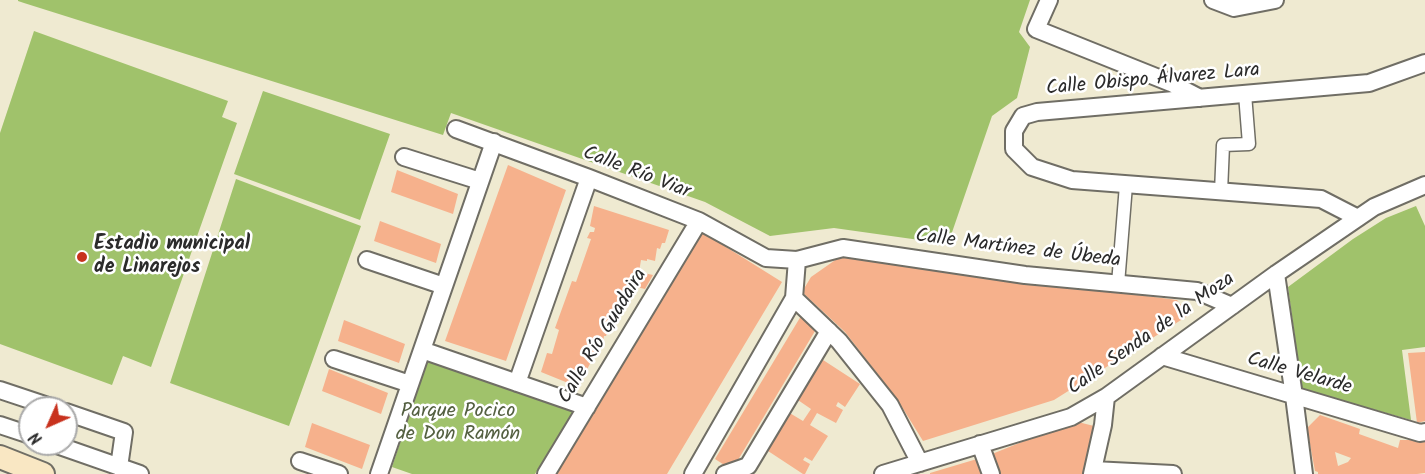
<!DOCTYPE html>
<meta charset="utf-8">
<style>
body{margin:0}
#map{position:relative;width:1425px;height:474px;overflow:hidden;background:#efead1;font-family:Kalam,sans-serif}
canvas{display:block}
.north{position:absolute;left:18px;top:396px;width:60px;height:60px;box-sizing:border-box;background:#fff;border:2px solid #aaa;border-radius:50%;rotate:225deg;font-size:16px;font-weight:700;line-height:24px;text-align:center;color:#2b2b2b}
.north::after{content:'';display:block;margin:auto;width:21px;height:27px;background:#c8321e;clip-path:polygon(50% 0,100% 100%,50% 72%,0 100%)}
</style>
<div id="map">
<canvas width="1425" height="474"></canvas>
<div class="north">N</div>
</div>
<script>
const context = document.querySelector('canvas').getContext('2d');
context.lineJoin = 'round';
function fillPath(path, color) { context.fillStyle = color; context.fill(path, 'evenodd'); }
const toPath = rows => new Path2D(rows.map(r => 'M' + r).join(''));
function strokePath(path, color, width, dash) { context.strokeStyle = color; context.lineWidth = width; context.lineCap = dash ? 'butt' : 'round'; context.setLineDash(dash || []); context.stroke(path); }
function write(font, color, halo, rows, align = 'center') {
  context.font = font + ' Kalam,sans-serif'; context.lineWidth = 5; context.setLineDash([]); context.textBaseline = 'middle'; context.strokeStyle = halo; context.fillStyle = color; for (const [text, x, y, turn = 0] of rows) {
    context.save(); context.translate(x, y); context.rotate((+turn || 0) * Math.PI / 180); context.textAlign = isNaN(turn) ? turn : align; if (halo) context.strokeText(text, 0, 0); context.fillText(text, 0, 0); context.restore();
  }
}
const green = toPath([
 [18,0,1030,0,1019,32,1030,47,1017,98,992,116,948,244,834,228,770,236,705,202,451,113,443,135,24,3,18,1],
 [34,31,228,101,222,117,237,123,151,367,123,356,112,385,0,344,0,133],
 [263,91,390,134,360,220,234,174],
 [236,179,361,226,289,426,170,383],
 [1416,206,1425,226,1425,347,1402,350,1411,420,1302,389,1288,287,1353,239,1386,218],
 [427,361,573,412,535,474,412,474,392,467]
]);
const building = toPath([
 [508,165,566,190,506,361,445,341],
 [397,170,458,194,453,214,391,192],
 [594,206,669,230,665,243,662,243,660,249,657,248,655,261,647,259,647,261,641,260,639,272,653,275,645,289,632,286,624,307,620,306,620,307,618,307,615,315,610,313,609,317,612,318,606,336,604,336,602,347,599,346,596,357,594,356,578,387,541,372,547,353,552,354,559,330,555,328,572,281,576,282,591,239,587,238,590,232,594,232,595,228,590,226],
 [380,221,441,244,436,263,374,241],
 [702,232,782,282,667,474,556,474],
 [841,256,1177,300,1189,315,1054,400,923,441,897,399,845,332,802,292,811,277],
 [801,316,818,326,732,470,715,459],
 [344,320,405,344,399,363,338,341],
 [1425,352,1425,421,1417,423,1408,353],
 [820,358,860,384,845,407,838,402,836,406,843,410,836,423,817,413,810,425,828,436,812,461,805,457,803,460,810,464,805,474,803,474,765,449,788,412,803,421,811,409,795,398],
 [329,369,388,393,381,414,322,391],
 [1320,415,1360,429,1359,434,1398,448,1400,440,1425,440,1425,473,1417,474,1318,474,1318,472,1315,471,1307,428],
 [1335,452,1351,458,1348,462,1338,466],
 [1074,421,1094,426,1083,474,998,474,992,454],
 [312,423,370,445,362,469,305,447],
 [977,459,982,474,930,474,930,473]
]);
const pedestrian = toPath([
 [1221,192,1223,145,1249,144,1245,94],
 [1118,284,1126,185]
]);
const minor = toPath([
 [1049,0,1036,29,1171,83,1200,98],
 [1213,0,1234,8,1275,0],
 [456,129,589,178,699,221,766,258,797,260,843,248,1025,275,1197,291,1232,306],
 [404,157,480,181],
 [1358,218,1321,199,1072,180,1032,167,1014,149,1014,131,1023,116,1037,112,1369,83,1425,63],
 [367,260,444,286],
 [1276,274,1294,396,1304,474],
 [794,298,839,341,890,405,920,463],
 [422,350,587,407],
 [1162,356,1420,433,1425,432],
 [334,359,410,384],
 [517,383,589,178],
 [0,390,54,408],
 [66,412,124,432,119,467],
 [0,425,30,435],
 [54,444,140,474],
 [980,444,991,474],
 [300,461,339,474],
 [1093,470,1173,474],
 [379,474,494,142],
 [546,474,699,221],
 [693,474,794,298,797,260],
 [725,474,748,466,829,331],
 [883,474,1071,417,1106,397,1276,274,1374,207,1425,185],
 [1092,474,1103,425,1106,397]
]);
const secondary = toPath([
 [0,457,43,474]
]);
const markers = [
 [82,257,6,"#c8321e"]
];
const streetNames = [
 ["Calle Obispo Álvarez Lara",1153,81,-5],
 ["Calle Río Viar",636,174,21],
 ["Calle Martínez de Úbeda",1018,250,7],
 ["Calle Senda de la Moza",1152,335,-35],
 ["Calle Río Guadaira",604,337,-59],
 ["Calle Velarde",1299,375,16]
];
const poiNames = [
 ["Estadio municipal",94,246],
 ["de Linarejos",94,269]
];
const parkNames = [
 ["Parque Pocico",458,413],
 ["de Don Ramón",458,436]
];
fillPath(green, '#a0c26b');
fillPath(building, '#f6b18c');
strokePath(pedestrian, '#706e65', 15);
strokePath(minor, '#706e65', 20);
strokePath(secondary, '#706e65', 26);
strokePath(pedestrian, '#fff', 12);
strokePath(minor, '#fff', 16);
strokePath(secondary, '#f9e7c3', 22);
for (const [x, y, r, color] of markers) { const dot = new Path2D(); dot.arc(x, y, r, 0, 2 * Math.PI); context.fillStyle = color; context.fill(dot); strokePath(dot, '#fff', 2); }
write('20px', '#2b2b2b', '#fff', streetNames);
write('bold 20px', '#2b2b2b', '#fff', poiNames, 'left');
write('20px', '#546041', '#fff', parkNames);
</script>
